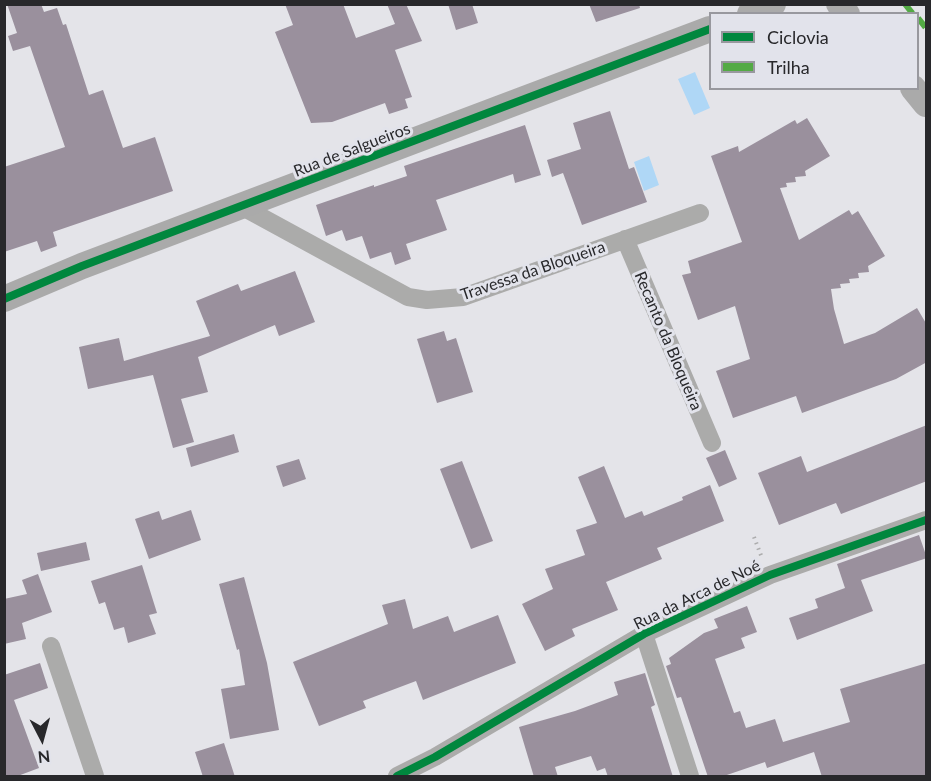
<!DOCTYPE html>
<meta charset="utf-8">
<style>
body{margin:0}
#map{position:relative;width:931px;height:781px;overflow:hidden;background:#e4e4e9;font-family:Lato,sans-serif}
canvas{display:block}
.frame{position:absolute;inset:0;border:6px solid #28282b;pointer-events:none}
.legend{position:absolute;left:709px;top:12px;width:210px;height:78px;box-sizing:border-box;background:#e2e3eb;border:2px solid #98989e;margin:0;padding:8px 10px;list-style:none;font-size:18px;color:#28282b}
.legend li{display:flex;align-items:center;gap:12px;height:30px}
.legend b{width:30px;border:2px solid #98989e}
.north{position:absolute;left:12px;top:709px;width:60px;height:60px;-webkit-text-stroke:4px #e2e3eb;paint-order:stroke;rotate:174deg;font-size:16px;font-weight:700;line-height:24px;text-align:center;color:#28282b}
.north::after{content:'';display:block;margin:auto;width:21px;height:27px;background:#28282b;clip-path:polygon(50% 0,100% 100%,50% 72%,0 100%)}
</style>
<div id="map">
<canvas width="931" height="781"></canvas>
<div class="frame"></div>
<ul class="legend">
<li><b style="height:8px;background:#00873e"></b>Ciclovia</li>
<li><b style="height:8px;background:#53aa44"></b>Trilha</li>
</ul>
<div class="north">N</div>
</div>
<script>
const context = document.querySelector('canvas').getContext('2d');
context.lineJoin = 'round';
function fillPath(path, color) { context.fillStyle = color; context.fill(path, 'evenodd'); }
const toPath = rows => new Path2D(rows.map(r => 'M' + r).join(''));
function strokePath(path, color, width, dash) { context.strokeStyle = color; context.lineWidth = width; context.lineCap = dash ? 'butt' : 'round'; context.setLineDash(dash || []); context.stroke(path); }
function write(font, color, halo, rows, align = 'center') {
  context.font = font + ' Lato,sans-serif'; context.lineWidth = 6; context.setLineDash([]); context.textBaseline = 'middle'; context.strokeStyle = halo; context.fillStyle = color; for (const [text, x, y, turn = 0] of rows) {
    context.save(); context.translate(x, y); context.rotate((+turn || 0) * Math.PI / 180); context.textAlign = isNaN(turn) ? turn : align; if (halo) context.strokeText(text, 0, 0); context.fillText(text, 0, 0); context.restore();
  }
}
const water = toPath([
 [695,72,710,108,694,115,678,79],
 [649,156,659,185,644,191,634,162]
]);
const building = toPath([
 [7,4,41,4,44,12,57,8,63,25,66,24,89,95,103,90,123,148,155,137,173,191,53,232,57,246,41,252,37,241,4,252,4,167,65,147,30,46,13,51,8,36,17,33],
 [285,4,343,4,356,38,395,24,387,4,406,4,422,41,395,50,412,97,405,99,408,108,389,114,385,103,332,122,311,123,275,32,293,25],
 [448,4,472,4,478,23,456,30],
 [589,4,639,4,640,8,596,22],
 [610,111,629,169,634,167,647,202,582,225,563,173,552,177,547,160,581,149,573,123],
 [807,118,830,156,805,171,806,176,795,177,796,182,786,183,787,187,780,188,799,240,849,210,852,215,858,211,885,256,868,266,869,272,858,273,859,278,849,279,850,283,840,284,841,288,831,289,834,309,844,344,875,333,917,308,927,325,927,362,896,379,802,413,796,396,733,418,716,371,750,359,735,306,698,320,682,275,691,273,688,261,742,242,711,156,738,146,739,152,795,120,797,124],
 [525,125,541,175,515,183,513,174,436,200,447,230,406,244,411,259,395,265,391,252,370,259,362,236,346,241,342,230,326,236,316,205,374,185,374,187,407,176,404,166],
 [295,271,315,322,279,336,275,325,198,357,208,392,181,399,194,442,173,448,153,375,88,389,79,347,119,338,124,361,210,336,196,301,238,284,241,291],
 [444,331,447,341,456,338,473,392,437,403,417,339],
 [927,425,927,481,841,514,836,503,779,525,758,473,801,456,807,472],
 [234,434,239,452,191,467,186,448],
 [725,450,737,479,719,487,706,458],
 [299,459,306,479,283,487,276,466],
 [462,461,493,541,471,549,440,469],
 [604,466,625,518,642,511,644,516,683,500,682,497,710,485,724,521,657,548,662,559,606,582,618,610,572,629,575,636,545,651,522,604,553,589,545,569,585,555,576,530,597,523,578,477],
 [191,510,201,540,149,559,135,519,159,511,162,520],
 [919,535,927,558,861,580,873,611,797,640,789,618,818,608,815,599,845,588,837,564],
 [86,542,90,560,41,571,37,553],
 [142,565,157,613,149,615,156,634,128,643,124,627,114,630,105,602,99,604,91,581],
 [38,574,52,612,22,623,26,639,4,644,4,599,27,594,22,580],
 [244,577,267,663,279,730,230,739,221,689,245,685,239,649,237,650,219,584],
 [405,599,413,629,448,616,454,632,498,615,516,663,423,700,416,681,363,701,366,708,319,726,293,662,388,624,382,605],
 [747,606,757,632,741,638,745,648,715,659,734,713,740,711,746,728,775,719,783,742,850,722,840,689,927,663,927,777,822,777,814,752,767,768,765,762,721,777,708,777,681,697,677,698,666,666,671,664,669,658,704,633,718,628,714,619],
 [40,663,48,688,14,700,39,768,15,777,4,777,4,675],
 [645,673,655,705,651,707,673,777,608,777,605,768,597,771,591,756,555,767,558,777,534,777,519,727,575,711,618,695,614,682],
 [224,743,235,777,203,777,195,752]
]);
const path = toPath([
 [754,537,762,558]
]);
const street = toPath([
 [241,206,408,297,427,300,463,297,700,213],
 [625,239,712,443],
 [644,634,690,776],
 [51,646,95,776],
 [397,776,435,757,644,634,770,575,926,520]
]);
const secondary = toPath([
 [839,4,847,14],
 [750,14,773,4],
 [913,88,926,104],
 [4,299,82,266,710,29]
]);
const quiet = toPath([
 [905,4,913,14],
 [918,18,926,28]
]);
const cycleway = toPath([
 [4,299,82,266,710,29],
 [397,776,435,757,644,634,770,575,926,520]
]);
const streetNames = [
 ["Rua de Salgueiros",352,150,-21],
 ["Travessa da Bloqueira",533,271,-19],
 ["Recanto da Bloqueira",668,341,67],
 ["Rua da Arca de Noé",697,595,-26]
];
fillPath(water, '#afd7f6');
fillPath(building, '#9a909d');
strokePath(path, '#acacad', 4, [1.5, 4.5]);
strokePath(street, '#ababaa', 18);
strokePath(secondary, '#aaa', 26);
strokePath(quiet, '#53aa44', 6, [12, 6]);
strokePath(cycleway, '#00873e', 8);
write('16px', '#28282b', '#e2e3eb', streetNames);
</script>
